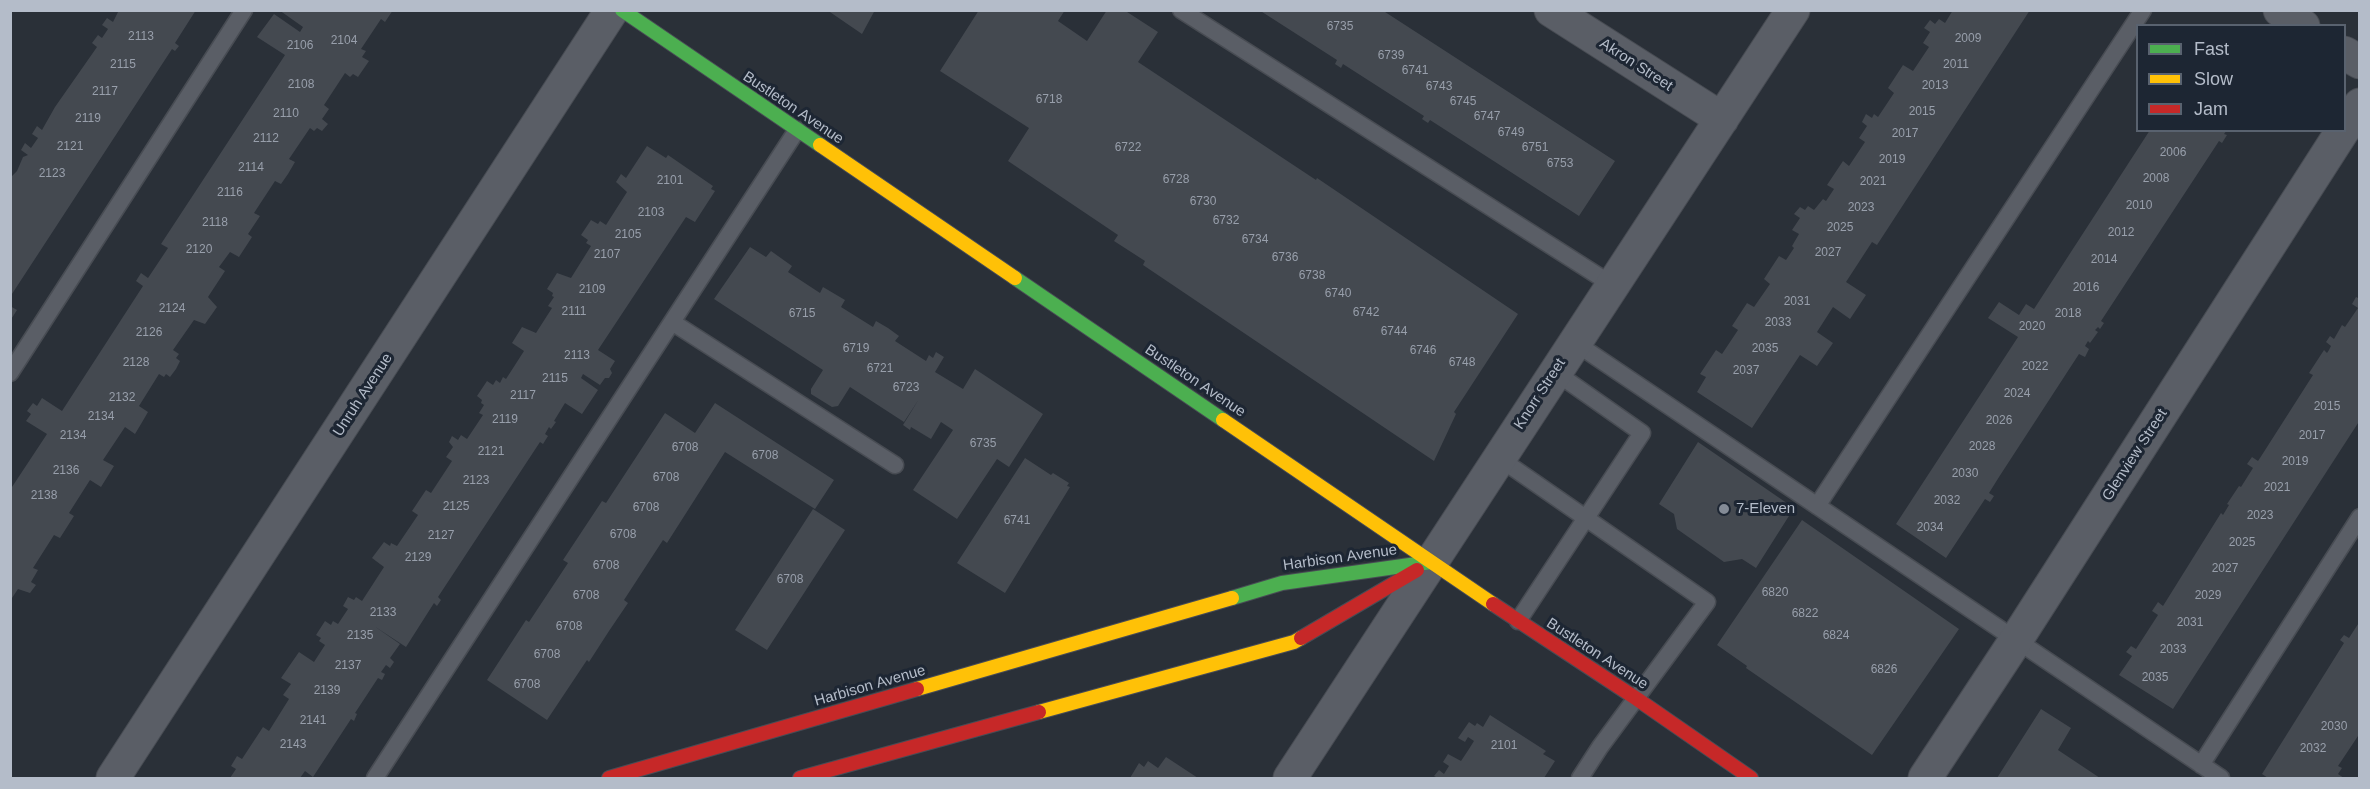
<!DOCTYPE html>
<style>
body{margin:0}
#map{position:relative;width:2370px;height:789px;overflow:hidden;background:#2a3038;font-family:Arial,sans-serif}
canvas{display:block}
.frame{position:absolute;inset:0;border:12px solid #b4bcc9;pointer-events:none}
.legend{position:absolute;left:2136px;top:24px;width:210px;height:108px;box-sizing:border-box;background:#1d2633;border:2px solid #59626f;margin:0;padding:8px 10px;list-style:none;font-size:18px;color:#b4bcc9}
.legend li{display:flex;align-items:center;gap:12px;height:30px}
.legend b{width:30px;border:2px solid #59626f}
</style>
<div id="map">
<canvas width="2370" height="789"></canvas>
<div class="frame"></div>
<ul class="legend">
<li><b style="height:8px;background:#4caf50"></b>Fast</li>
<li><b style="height:8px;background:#ffc107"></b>Slow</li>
<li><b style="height:8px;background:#c62828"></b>Jam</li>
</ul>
</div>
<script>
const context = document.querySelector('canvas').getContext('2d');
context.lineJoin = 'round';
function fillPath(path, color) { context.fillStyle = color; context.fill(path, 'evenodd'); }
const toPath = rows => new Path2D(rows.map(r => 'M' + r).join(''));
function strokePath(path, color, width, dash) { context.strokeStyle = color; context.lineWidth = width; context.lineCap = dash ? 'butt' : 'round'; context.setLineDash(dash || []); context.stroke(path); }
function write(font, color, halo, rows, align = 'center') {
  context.font = font + ' Arial,sans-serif'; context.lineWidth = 6; context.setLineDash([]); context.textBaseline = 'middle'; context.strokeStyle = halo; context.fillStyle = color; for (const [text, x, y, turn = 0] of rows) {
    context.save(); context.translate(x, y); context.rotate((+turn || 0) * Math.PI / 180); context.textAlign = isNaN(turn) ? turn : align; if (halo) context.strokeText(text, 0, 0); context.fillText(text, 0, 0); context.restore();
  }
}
const building = toPath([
 [119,10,196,10,175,43,179,46,175,51,172,49,10,297,10,178,17,171,23,157,28,155,21,150,25,143,31,148,38,138,32,134,37,126,42,130,55,107,97,47,92,43,98,35,102,38,108,29,102,25,107,18,113,22],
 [279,10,393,10,385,22,381,19,361,49,366,51,362,57,369,61,358,77,353,74,350,77,345,73,324,105,329,109,322,119,328,124,322,131,317,128,314,131,310,128,289,159,295,162,288,174,281,184,275,181,254,213,260,216,248,234,252,237,239,257,230,252,219,267,225,271,208,297,217,307,205,324,194,320,173,350,179,354,176,358,180,361,176,369,170,377,166,374,164,377,159,374,139,406,148,412,141,424,135,434,125,427,103,460,114,466,101,487,90,480,69,513,74,516,60,538,54,535,33,568,38,570,31,582,36,585,30,593,18,589,10,601,10,490,47,434,26,421,31,414,27,411,33,403,37,406,42,398,62,411,143,286,136,281,141,273,148,278,168,248,161,244,285,55,257,37,274,14,300,32,303,27],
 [827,10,875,10,862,34],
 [979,10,1065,10,1058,21,1087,41,1107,10,1124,10,1158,32,1138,62,1316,180,1317,178,1518,314,1454,412,1456,414,1434,461,1143,265,1145,261,1114,241,1118,235,1008,161,1029,128,940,71],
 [1259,10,1382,10,1615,161,1579,216,1430,120,1428,123,1422,119,1424,116,1343,64,1341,68,1335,64,1337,60],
 [1953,10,2030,10,1877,245,1872,242,1846,282,1866,295,1850,319,1833,307,1817,332,1833,343,1817,366,1800,355,1752,428,1697,392,1706,377,1700,374,1716,350,1722,354,1738,330,1732,326,1747,303,1754,307,1770,284,1764,279,1779,256,1786,260,1794,248,1792,246,1799,234,1792,230,1800,218,1794,214,1800,207,1805,210,1808,206,1814,210,1823,199,1826,201,1834,189,1827,185,1843,161,1849,166,1865,142,1859,138,1867,126,1862,122,1866,114,1872,118,1874,114,1878,117,1894,93,1888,88,1903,65,1913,71,1929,47,1923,43,1930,32,1924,28,1930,20,1935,24,1939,19,1945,23],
 [2150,130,2227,130,2224,134,2227,135,2222,143,2219,141,2103,318,2101,321,2104,323,2100,329,2098,327,2095,330,2098,332,2090,343,2088,341,2085,346,2089,349,2085,357,2079,354,1999,477,1989,493,1994,496,1990,502,1985,499,1946,558,1896,524,2018,337,1988,318,1999,302,2019,315,2026,304,2034,309],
 [647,146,666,158,668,155,713,186,711,189,715,191,695,222,686,217,598,350,615,361,610,369,612,373,609,378,605,378,600,385,583,374,581,378,598,390,582,414,565,403,554,421,556,422,551,429,549,427,545,434,548,436,543,444,540,442,438,597,441,600,437,606,434,603,406,647,374,626,400,644,390,658,394,662,390,668,386,665,381,672,385,674,382,680,378,678,355,713,357,714,354,721,351,719,313,777,305,771,300,778,230,778,236,769,231,766,237,756,242,759,263,727,269,731,289,699,283,695,291,684,281,678,299,652,314,662,325,645,319,641,321,638,316,635,325,621,331,625,333,621,338,624,348,609,343,606,348,597,354,600,356,597,362,601,384,567,372,558,384,542,390,546,391,543,397,546,418,515,412,511,426,490,431,493,452,461,446,457,453,447,449,442,452,436,458,440,461,435,467,439,483,415,479,413,484,405,481,403,482,400,477,396,487,381,493,385,496,380,500,383,503,377,506,379,524,351,512,343,522,327,536,333,552,308,548,306,554,297,552,296,553,293,547,289,557,273,571,278,591,246,586,243,588,240,581,235,591,220,598,224,600,221,606,225,627,192,616,182,621,174,626,178],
 [750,247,766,257,771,251,792,266,788,272,820,293,823,287,845,300,841,307,873,327,876,321,888,328,899,336,895,341,926,361,929,355,933,358,936,352,944,357,935,372,963,389,975,369,1043,414,1009,467,997,459,957,519,913,490,953,430,941,422,931,439,911,427,910,430,903,425,919,399,904,422,850,387,838,406,832,407,811,394,811,389,823,370,714,299],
 [2356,297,2360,299,2360,420,2173,709,2119,675,2132,656,2126,652,2131,646,2136,649,2158,615,2152,611,2158,602,2163,606,2221,513,2223,515,2229,505,2227,504,2239,486,2241,487,2253,468,2247,464,2252,457,2258,461,2260,458,2313,375,2309,373,2324,350,2327,353,2329,350,2331,346,2326,342,2330,336,2334,339,2342,325,2345,327,2347,324,2358,308,2352,304],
 [10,306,17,310,10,321],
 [715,403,834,480,815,509,725,452,667,543,663,540,624,600,628,603,609,631,589,662,587,660,547,720,487,680,526,620,529,622,568,563,563,560,602,501,606,503,665,413,695,433],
 [1698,442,1794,508,1756,568,1742,559,1724,562,1677,529,1674,514,1659,504],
 [1025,458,1051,475,1053,473,1069,483,1067,486,1070,487,1005,593,957,563],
 [813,509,845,530,767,650,735,630],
 [1802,520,1959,629,1872,755,1746,668,1747,666,1717,645],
 [2360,621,2360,733,2338,766,2342,768,2338,774,2344,778,2268,778,2262,774,2344,643,2340,640,2344,635,2349,638],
 [2041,709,2071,728,2058,750,2100,778,1997,778],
 [1490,715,1546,751,1543,754,1555,761,1544,778,1438,778,1434,776,1439,770,1444,774,1449,766,1443,762,1448,754,1461,761,1469,749,1474,741,1468,737,1465,742,1458,738,1469,722,1475,726,1477,723,1483,727],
 [1166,757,1198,778,1130,778,1139,763,1144,767,1148,761,1158,768]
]);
const lane = toPath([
 [1181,10,1611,284],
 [672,322,895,465],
 [1574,342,2221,778],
 [10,373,244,10],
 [1499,458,1707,602,1600,747,1580,778],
 [1817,506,2143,10],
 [1518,621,1642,433,1555,372],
 [2201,765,2360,517],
 [375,778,797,130]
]);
const street = toPath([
 [1551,10,1722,119],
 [2280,10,2303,26],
 [2344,53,2360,62],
 [2344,129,2360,105],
 [113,778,612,10],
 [1290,778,1793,10],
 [1925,778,2016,640,2343,130]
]);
const fast = toPath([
 [622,10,820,145],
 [1015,278,1223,420],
 [1232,598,1282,583,1431,562]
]);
const slow = toPath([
 [820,145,1015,278],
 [1223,420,1493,604],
 [917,689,1232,598],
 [1039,712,1294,642,1301,638]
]);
const jam = toPath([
 [1493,604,1637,699,1751,778],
 [1301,638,1417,570],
 [609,778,917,689],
 [800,778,1039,712]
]);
const markers = [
 [1724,509,6,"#848b96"]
];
const numberNames = [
 ["6735",1340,27],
 ["2113",141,37],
 ["2009",1968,39],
 ["2104",344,41],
 ["2106",300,46],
 ["6739",1391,56],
 ["2115",123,65],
 ["2011",1956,65],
 ["6741",1415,71],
 ["2108",301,85],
 ["2013",1935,86],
 ["6743",1439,87],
 ["2117",105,92],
 ["6718",1049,100],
 ["6745",1463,102],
 ["2015",1922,112],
 ["2110",286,114],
 ["6747",1487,117],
 ["2119",88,119],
 ["6749",1511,133],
 ["2017",1905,134],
 ["2112",266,139],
 ["2121",70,147],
 ["6722",1128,148],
 ["6751",1535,148],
 ["2006",2173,153],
 ["2019",1892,160],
 ["6753",1560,164],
 ["2114",251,168],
 ["2123",52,174],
 ["2008",2156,179],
 ["6728",1176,180],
 ["2101",670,181],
 ["2021",1873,182],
 ["2116",230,193],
 ["6730",1203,202],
 ["2010",2139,206],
 ["2023",1861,208],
 ["2103",651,213],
 ["6732",1226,221],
 ["2118",215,223],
 ["2025",1840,228],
 ["2012",2121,233],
 ["2105",628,235],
 ["6734",1255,240],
 ["2120",199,250],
 ["2027",1828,253],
 ["2107",607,255],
 ["6736",1285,258],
 ["2014",2104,260],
 ["6738",1312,276],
 ["2016",2086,288],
 ["2109",592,290],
 ["6740",1338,294],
 ["2031",1797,302],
 ["2124",172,309],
 ["2111",574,312],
 ["6742",1366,313],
 ["6715",802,314],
 ["2018",2068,314],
 ["2033",1778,323],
 ["2020",2032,327],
 ["6744",1394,332],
 ["2126",149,333],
 ["6719",856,349],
 ["2035",1765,349],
 ["6746",1423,351],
 ["2113",577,356],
 ["2128",136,363],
 ["6748",1462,363],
 ["2022",2035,367],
 ["6721",880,369],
 ["2037",1746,371],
 ["2115",555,379],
 ["6723",906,388],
 ["2024",2017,394],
 ["2117",523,396],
 ["2132",122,398],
 ["2015",2327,407],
 ["2134",101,417],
 ["2119",505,420],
 ["2026",1999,421],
 ["2134",73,436],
 ["2017",2312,436],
 ["6735",983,444],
 ["2028",1982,447],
 ["6708",685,448],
 ["2121",491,452],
 ["6708",765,456],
 ["2019",2295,462],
 ["2136",66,471],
 ["2030",1965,474],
 ["6708",666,478],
 ["2123",476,481],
 ["2021",2277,488],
 ["2138",44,496],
 ["2032",1947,501],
 ["2125",456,507],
 ["6708",646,508],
 ["2023",2260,516],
 ["6741",1017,521],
 ["2034",1930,528],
 ["6708",623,535],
 ["2127",441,536],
 ["2025",2242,543],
 ["2129",418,558],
 ["6708",606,566],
 ["2027",2225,569],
 ["6708",790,580],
 ["6820",1775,593],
 ["6708",586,596],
 ["2029",2208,596],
 ["2133",383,613],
 ["6822",1805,614],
 ["2031",2190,623],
 ["6708",569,627],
 ["2135",360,636],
 ["6824",1836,636],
 ["2033",2173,650],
 ["6708",547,655],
 ["2137",348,666],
 ["6826",1884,670],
 ["2035",2155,678],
 ["6708",527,685],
 ["2139",327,691],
 ["2141",313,721],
 ["2030",2334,727],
 ["2143",293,745],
 ["2101",1504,746],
 ["2032",2313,749]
];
const streetNames = [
 ["Akron Street",1636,65,33],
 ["Bustleton Avenue",793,108,34],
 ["Bustleton Avenue",1195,381,34],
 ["Knorr Street",1540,394,-57],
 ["Unruh Avenue",363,395,-57],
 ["Glenview Street",2135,455,-57],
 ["Harbison Avenue",1340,558,-8],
 ["Bustleton Avenue",1597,654,33],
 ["Harbison Avenue",870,686,-16]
];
const poiNames = [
 ["7-Eleven",1736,509]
];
fillPath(building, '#444950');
strokePath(lane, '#484c53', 19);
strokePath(street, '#484c53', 35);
strokePath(fast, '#484c55', 16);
strokePath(slow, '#484c55', 16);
strokePath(jam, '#484c55', 16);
strokePath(lane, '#5a5e66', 16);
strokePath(street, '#5a5e66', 33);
strokePath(fast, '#4caf50', 14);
strokePath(slow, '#ffc107', 14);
strokePath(jam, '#c62828', 14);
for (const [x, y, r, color] of markers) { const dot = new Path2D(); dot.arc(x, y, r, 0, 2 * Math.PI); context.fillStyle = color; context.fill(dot); strokePath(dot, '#1d2633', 2); }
write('12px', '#989fab', null, numberNames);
write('15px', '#b4bcc9', '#1d2633', streetNames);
write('15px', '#b4bcc9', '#1d2633', poiNames, 'left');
</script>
